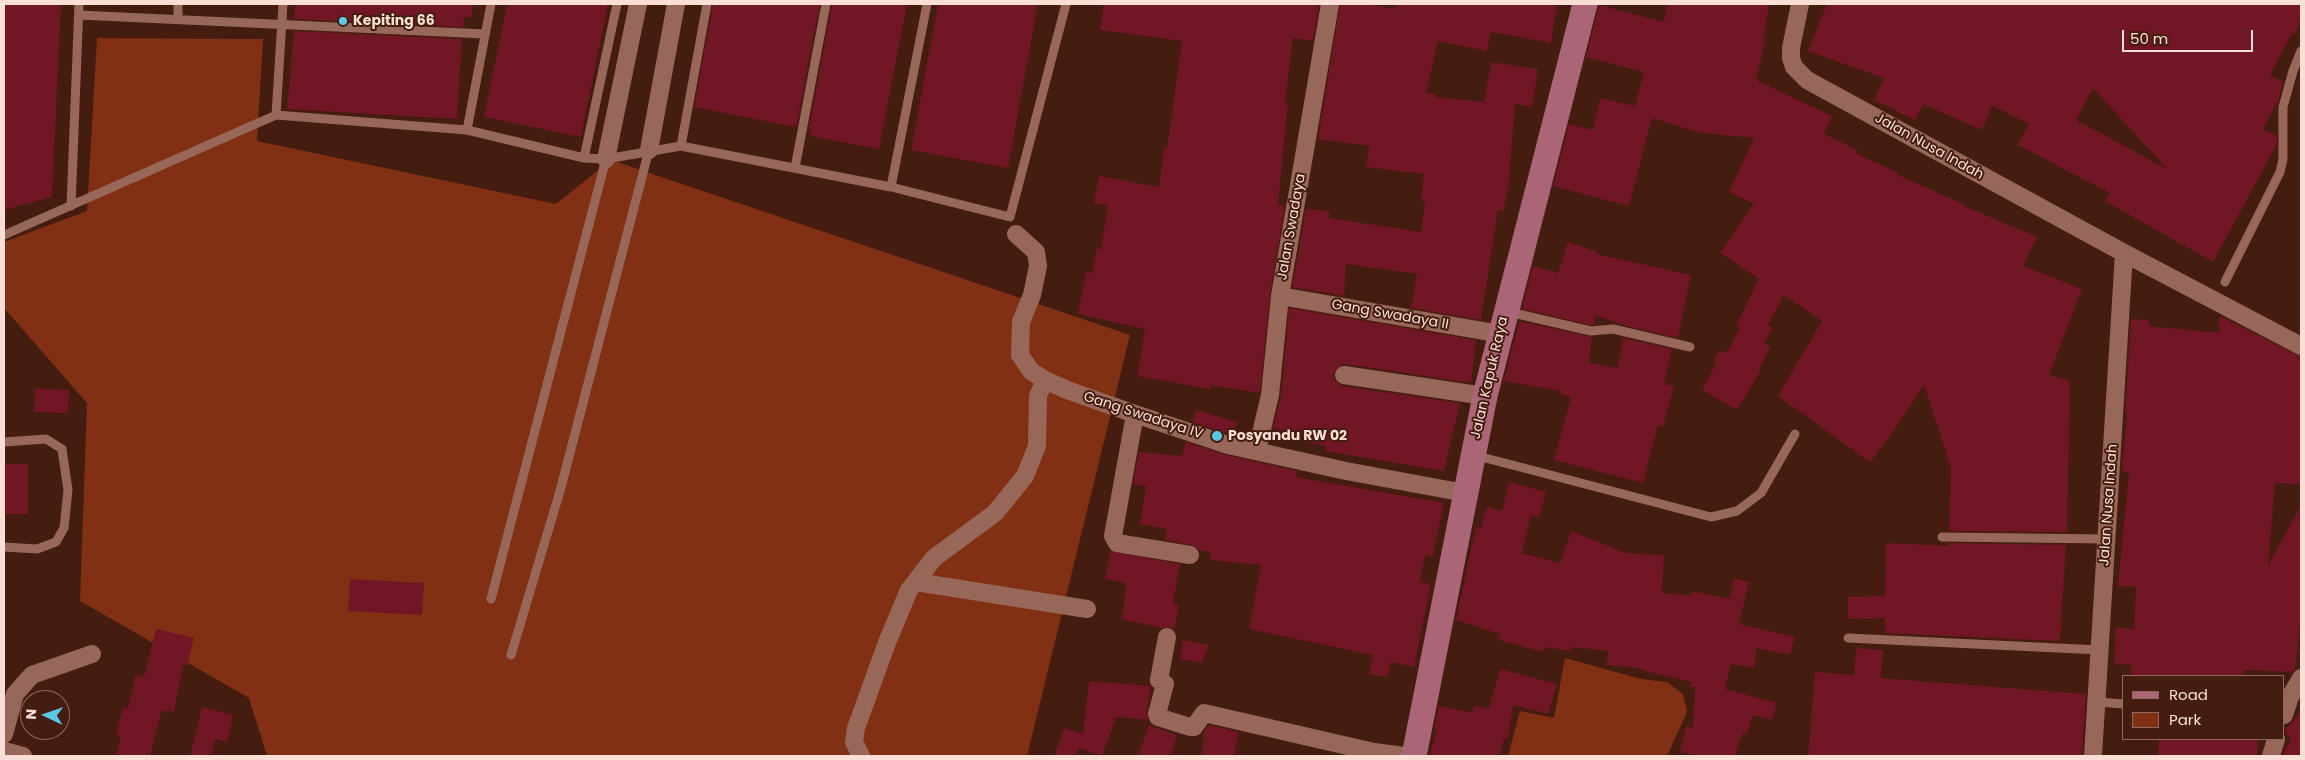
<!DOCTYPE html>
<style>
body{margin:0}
#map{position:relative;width:2305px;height:760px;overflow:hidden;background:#441c10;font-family:Poppins,sans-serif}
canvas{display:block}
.frame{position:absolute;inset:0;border:5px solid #fbdfd7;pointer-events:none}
.legend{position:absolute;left:2122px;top:675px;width:162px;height:65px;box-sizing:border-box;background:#441c10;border:1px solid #8d6a60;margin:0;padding:6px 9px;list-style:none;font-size:15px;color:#fbdfd7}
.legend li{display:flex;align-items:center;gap:10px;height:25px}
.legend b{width:25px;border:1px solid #8d6a60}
.north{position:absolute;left:20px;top:690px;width:50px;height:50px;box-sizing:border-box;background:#441c10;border:1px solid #8d6a60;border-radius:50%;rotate:273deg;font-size:14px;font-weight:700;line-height:20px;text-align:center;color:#fbdfd7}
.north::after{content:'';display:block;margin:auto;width:18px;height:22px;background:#5ac8e5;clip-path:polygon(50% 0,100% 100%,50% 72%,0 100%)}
.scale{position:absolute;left:2122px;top:30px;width:131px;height:22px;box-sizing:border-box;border:2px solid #fbdfd7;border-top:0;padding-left:6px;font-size:15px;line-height:18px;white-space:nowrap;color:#fbdfd7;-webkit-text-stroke:4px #441c10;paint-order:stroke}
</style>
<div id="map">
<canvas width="2305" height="760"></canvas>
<div class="frame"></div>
<ul class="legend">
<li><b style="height:6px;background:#aa6676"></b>Road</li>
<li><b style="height:14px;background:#823014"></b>Park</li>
</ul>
<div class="north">N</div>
<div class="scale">50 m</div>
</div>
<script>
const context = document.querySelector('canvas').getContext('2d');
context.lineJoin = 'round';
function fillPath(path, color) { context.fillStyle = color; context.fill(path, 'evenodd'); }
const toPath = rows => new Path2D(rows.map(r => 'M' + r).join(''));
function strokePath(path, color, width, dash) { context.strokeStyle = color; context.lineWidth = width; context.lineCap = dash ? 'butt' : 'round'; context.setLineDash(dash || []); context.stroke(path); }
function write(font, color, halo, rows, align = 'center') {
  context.font = font + ' Poppins,sans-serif'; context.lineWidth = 4; context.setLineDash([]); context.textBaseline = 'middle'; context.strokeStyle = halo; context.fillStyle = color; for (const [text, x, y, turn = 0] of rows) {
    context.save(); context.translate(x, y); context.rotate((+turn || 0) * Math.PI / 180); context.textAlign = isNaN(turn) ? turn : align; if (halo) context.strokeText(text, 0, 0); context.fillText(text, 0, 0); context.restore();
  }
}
const green = toPath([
 [97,38,263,39,257,141,556,204,611,160,1130,335,1027,756,267,756,249,698,80,601,87,403,4,308,4,242,87,211],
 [1565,658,1641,679,1667,682,1683,694,1687,712,1667,756,1508,756,1520,711,1554,718]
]);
const building = toPath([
 [4,4,61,4,52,197,4,210],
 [295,4,473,4,472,17,464,17,463,27,294,19],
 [507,4,608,4,581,137,484,117],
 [713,4,820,4,796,127,694,107],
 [832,4,907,4,879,149,810,136,812,130,809,129],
 [938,4,1038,4,1008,168,911,150],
 [1104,4,1319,4,1313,41,1293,38,1285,103,1288,103,1278,205,1285,206,1270,294,1260,393,1211,385,1210,389,1137,376,1145,329,1078,314,1086,272,1092,273,1097,248,1101,249,1108,205,1094,203,1099,176,1159,187,1164,148,1167,148,1182,41,1100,30],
 [1340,4,1367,4,1394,9,1395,4,1557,4,1551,43,1491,32,1487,51,1438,41,1426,93,1436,94,1435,97,1484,102,1491,62,1538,69,1532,107,1515,104,1509,180,1504,211,1498,210,1481,320,1411,308,1417,274,1346,264,1344,296,1292,287,1306,209,1330,211,1329,218,1421,232,1425,202,1421,201,1424,174,1366,167,1369,146,1318,139],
 [1667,4,1769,4,1763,41,1765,41,1756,80,1832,116,1824,134,1858,150,1856,153,1898,173,1898,175,1963,204,1962,205,2037,237,2023,266,2082,289,2049,375,2070,381,2067,532,1949,531,1951,468,1924,385,1895,429,1870,462,1778,396,1822,321,1784,295,1768,325,1773,328,1764,343,1770,347,1759,369,1761,370,1737,410,1702,390,1716,364,1713,363,1719,350,1727,353,1740,328,1736,326,1759,279,1720,253,1754,204,1729,192,1754,138,1701,133,1652,118,1629,206,1553,186,1569,124,1593,130,1600,98,1635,106,1644,72,1586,57,1599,5,1664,22],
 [1827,4,2301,4,2301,21,2295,34,2292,33,2270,75,2283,82,2278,101,2263,129,2277,136,2277,144,2213,262,2105,201,2110,193,2018,145,2029,124,1992,105,1982,130,1923,104,1915,120,1874,100,1884,78,1808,51],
 [2093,88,2167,169,2076,120],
 [294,31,462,39,457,119,287,109],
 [1568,242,1597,252,1596,254,1691,275,1678,338,1626,326,1595,315,1594,324,1591,325,1522,309,1533,266,1558,273],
 [1289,308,1476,340,1471,383,1346,364,1340,365,1334,373,1334,379,1342,386,1460,403,1444,471,1325,451,1326,446,1303,442,1304,435,1273,428,1281,396],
 [2220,316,2301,357,2301,484,2275,483,2268,566,2301,505,2301,619,2295,669,2292,672,2244,670,2243,676,2131,676,2131,665,2114,664,2116,628,2134,629,2136,587,2118,586,2129,472,2122,471,2127,413,2125,413,2131,319,2149,320,2149,326,2219,333],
 [1519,321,1592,337,1589,363,1617,368,1623,338,1672,349,1664,384,1674,386,1663,426,1658,425,1643,483,1554,460,1571,397,1561,394,1561,391,1504,381],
 [35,389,69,390,68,413,34,412],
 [1196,410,1237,422,1233,435,1192,422],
 [1186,442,1226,455,1297,471,1296,477,1444,503,1433,556,1425,555,1420,582,1431,584,1414,667,1391,662,1387,677,1369,674,1373,655,1249,629,1261,565,1210,560,1211,552,1199,550,1192,545,1165,540,1167,529,1140,524,1146,486,1133,484,1139,452,1182,456],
 [4,464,28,464,28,514,4,514],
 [1509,482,1546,492,1539,517,1531,515,1522,553,1560,563,1571,531,1626,553,1664,555,1662,593,1691,595,1692,591,1729,599,1734,578,1749,582,1739,624,1795,637,1790,655,1757,648,1754,668,1731,664,1725,689,1777,703,1772,720,1753,715,1747,734,1743,733,1735,756,1698,756,1680,752,1686,726,1693,728,1695,687,1690,686,1691,682,1641,670,1641,668,1607,665,1608,651,1573,647,1572,651,1544,647,1543,652,1499,640,1500,634,1456,620,1476,527,1481,528,1487,507,1502,511],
 [1886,543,1949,546,1949,543,2066,545,2060,641,1885,633,1885,618,1848,619,1848,597,1885,596],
 [1110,551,1180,564,1173,603,1179,605,1174,630,1169,627,1162,628,1122,619,1126,583,1105,579],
 [350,579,424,583,422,615,348,611],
 [156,629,194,638,187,666,183,665,174,712,162,710,150,756,116,756,121,736,116,735,123,707,128,709,135,676,144,677],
 [1183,640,1209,645,1202,663,1180,659],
 [1856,648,1883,650,1881,678,2086,694,2082,756,1808,756,1815,672,1854,675],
 [1500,669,1557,684,1548,714,1513,705,1508,739,1504,738,1500,756,1429,756,1437,730,1434,729,1439,706,1473,713,1474,706,1489,708],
 [1089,681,1151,686,1147,712,1148,720,1116,717,1102,756,1079,748,1075,756,1054,756,1064,728,1083,734],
 [202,707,233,715,227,742,215,739,211,756,190,756],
 [2301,711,2301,756,2282,756,2291,739,2284,731],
 [1149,725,1177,735,1170,756,1138,756],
 [1209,725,1238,732,1234,756,1201,756,1205,729],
 [2159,739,2258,739,2257,756,2158,756]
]);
const lane = toPath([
 [79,15,485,34],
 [178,19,178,4],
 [276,115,283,4],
 [467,130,491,4],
 [681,146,707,4],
 [584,158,617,4],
 [795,168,826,4],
 [891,187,927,4],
 [71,206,79,4],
 [1010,217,1066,4],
 [4,235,276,115,467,130,584,158,606,159,681,146,891,187,1010,217],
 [2225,282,2280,172,2283,159,2283,107,2293,71,2301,51],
 [1509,312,1591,331,1613,329,1690,347],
 [4,442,46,439,62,449,68,490,64,528,56,542,37,549,4,547],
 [1474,455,1711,517,1737,511,1761,493,1795,434],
 [1942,537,2107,539],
 [491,599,606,159],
 [1848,638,2100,650],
 [511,655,560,491,649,150],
 [2097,702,2124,704]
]);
const street = toPath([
 [1800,4,1791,48,1791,58,1794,67,1807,80,2124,253,2301,346],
 [649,150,676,4],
 [606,159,638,4],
 [1016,234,1036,252,1038,266,1032,295,1021,322,1020,355,1031,371,1045,380,1067,390,1135,414,1228,445,1346,471,1465,493],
 [1280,296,1501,334],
 [1344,375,1485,396],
 [1135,414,1113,536,1117,543,1190,555],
 [1257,450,1270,395,1280,296,1330,4],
 [916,582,1087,609],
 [1167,637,1159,680,1165,684,1157,714,1158,717,1190,727,1194,727,1204,713,1374,752,1404,756],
 [2284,715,2290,697,2301,678],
 [4,734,15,694,32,675,92,654],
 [4,751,23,756],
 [861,756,854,742,856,728,888,640,909,590,934,558,995,513,1025,476,1037,446,1038,396,1045,380],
 [2093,756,2124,253],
 [2271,756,2276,739]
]);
const secondary = toPath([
 [1414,756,1485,396,1585,4]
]);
const markers = [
 [343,21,5,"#5ac8e5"],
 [1217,436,6,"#5ac8e5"]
];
const poiNames = [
 ["Kepiting 66",353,21],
 ["Posyandu RW 02",1228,436]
];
const streetNames = [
 ["Jalan Nusa Indah",1929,147,29],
 ["Jalan Swadaya",1292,227,-80],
 ["Gang Swadaya II",1390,315,10],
 ["Jalan Kapuk Raya",1490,378,-77],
 ["Gang Swadaya IV",1143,416,18],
 ["Jalan Nusa Indah",2109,505,-86]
];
fillPath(green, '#823014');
fillPath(building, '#711624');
strokePath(lane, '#976859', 9);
strokePath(street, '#976859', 18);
strokePath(secondary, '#aa6676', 25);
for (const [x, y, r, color] of markers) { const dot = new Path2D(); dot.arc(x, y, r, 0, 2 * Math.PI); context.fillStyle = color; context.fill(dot); strokePath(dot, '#441c10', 2); }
write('bold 14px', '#fbdfd7', '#441c10', poiNames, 'left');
write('14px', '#fbdfd7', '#441c10', streetNames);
</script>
